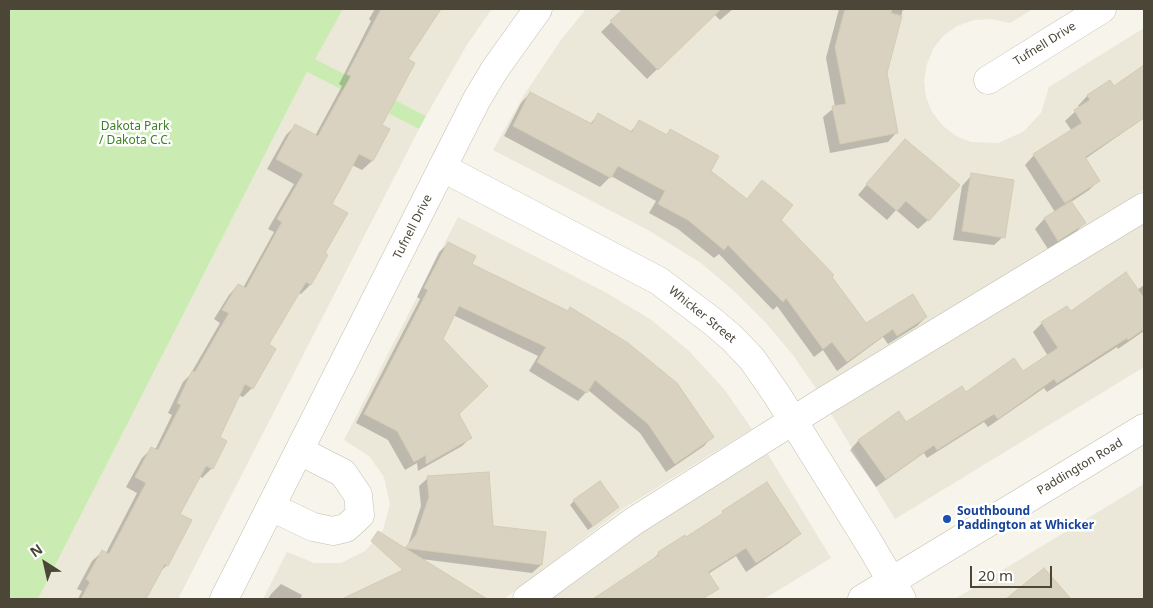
<!DOCTYPE html>
<style>
body{margin:0}
#map{position:relative;width:1153px;height:608px;overflow:hidden;background:#f6f4eb;font-family:"Noto Sans",sans-serif}
canvas{display:block}
.frame{position:absolute;inset:0;border:10px solid #4b4638;pointer-events:none}
.north{position:absolute;left:20px;top:538px;width:50px;height:50px;-webkit-text-stroke:4px #fff;paint-order:stroke;rotate:325deg;font-size:14px;font-weight:700;line-height:20px;text-align:center;color:#4b4638}
.north::after{content:'';display:block;margin:auto;width:18px;height:22px;background:#4b4638;clip-path:polygon(50% 0,100% 100%,50% 72%,0 100%)}
.scale{position:absolute;left:970px;top:566px;width:82px;height:22px;box-sizing:border-box;border:2px solid #4b4638;border-top:0;padding-left:6px;font-size:15px;line-height:18px;white-space:nowrap;color:#4b4638;-webkit-text-stroke:4px #fff;paint-order:stroke}
</style>
<div id="map">
<canvas width="1153" height="608"></canvas>
<div class="frame"></div>
<div class="north">N</div>
<div class="scale">20 m</div>
</div>
<script>
const context = document.querySelector('canvas').getContext('2d');
context.lineJoin = 'round';
function fillPath(path, color) { context.fillStyle = color; context.fill(path, 'evenodd'); }
const toPath = rows => new Path2D(rows.map(r => 'M' + r).join(''));
function strokePath(path, color, width, dash) { context.strokeStyle = color; context.lineWidth = width; context.lineCap = dash ? 'butt' : 'round'; context.setLineDash(dash || []); context.stroke(path); }
function write(font, color, halo, rows, align = 'center') {
  context.font = font + ' "Noto Sans",sans-serif'; context.lineWidth = 5; context.setLineDash([]); context.textBaseline = 'middle'; context.strokeStyle = halo; context.fillStyle = color; for (const [text, x, y, turn = 0] of rows) {
    context.save(); context.translate(x, y); context.rotate((+turn || 0) * Math.PI / 180); context.textAlign = isNaN(turn) ? turn : align; if (halo) context.strokeText(text, 0, 0); context.fillText(text, 0, 0); context.restore();
  }
}
const residential = toPath([
 [343,9,492,9,468,43,426,116,314,59],
 [586,9,1033,9,1010,23,992,19,974,20,957,26,943,36,933,49,927,64,924,81,926,97,932,112,943,126,956,136,971,142,998,143,1023,132,1041,113,1049,87,1144,28,1144,190,817,390,793,355,765,322,734,291,701,263,648,230,493,150,524,95,561,40],
 [307,72,419,129,178,599,38,599],
 [458,217,605,292,650,319,689,351,724,389,752,429,624,508,504,599,263,599,287,552,314,563,341,563,365,551,383,530,390,504,384,477,369,456,344,440],
 [1144,220,1144,367,895,519,830,412],
 [766,451,831,558,764,599,546,599,638,529],
 [1144,484,1144,599,955,599]
]);
const green = toPath([
 [9,9,343,9,315,59,426,116,419,129,307,72,38,599,9,599]
]);
const shadow = toPath([
 [375,9,439,9,406,60,381,125,388,130,372,161,362,170,352,165,330,204,323,254,326,255,310,285,301,294,298,293,267,345,252,388,243,397,238,395,218,438,212,468,202,478,199,476,178,515,190,521,167,565,158,574,144,599,78,599,82,591,77,589,92,561,102,552,106,553,137,493,126,487,142,458,152,448,155,450,172,415,168,413,183,382,190,375,220,323,214,319,229,295,238,285,243,288,274,232,268,229,294,184,267,169,286,135,295,126,315,136,342,86,339,84,371,21,369,19],
 [625,9,628,9,636,17,645,9,733,9,720,20,714,14,647,79,601,32],
 [839,9,903,9,886,73,897,132,888,142,830,153,823,117,835,107,826,58],
 [1144,67,1144,118,1085,159,1099,180,1089,190,1071,202,1084,223,1075,233,1048,249,1035,229,1044,219,1055,212,1025,165,1034,155,1072,131,1065,121,1079,108,1078,106,1087,96,1110,81,1114,88],
 [530,93,590,124,598,115,630,132,640,122,665,136,670,131,709,171,746,200,763,182,779,220,831,276,866,324,926,317,917,326,888,344,883,337,837,371,823,350,814,357,777,306,773,310,719,254,714,258,678,229,649,213,656,201,611,176,600,187,504,136,521,103],
 [896,150,928,220,918,229,896,210,887,220,858,195],
 [971,176,1004,236,994,245,953,240,962,186],
 [448,244,471,264,712,437,704,446,666,472,640,433,588,390,578,401,529,371,538,356,453,315,442,340,458,414,471,437,462,446,418,471,417,463,405,470,388,440,356,423,420,299,417,297,439,252],
 [1144,285,1144,331,1118,349,1117,347,1047,392,1044,388,988,427,984,422,927,458,924,453,876,487,850,450,859,440,906,423,966,394,1023,373,1048,356,1033,332,1042,323,1137,290],
 [428,478,492,527,541,565,532,573,421,559,485,599,431,599,400,563,398,557,408,545,421,506,419,486],
 [574,501,618,507,588,530,570,505],
 [799,534,789,543,746,572,736,556,708,574,706,596,701,599,594,599,649,563,659,553,686,539],
 [1044,569,1069,599,1008,599],
 [281,584,302,595,300,599,268,599,271,594]
]);
const building = toPath([
 [381,9,441,9,408,59,415,63,382,125,390,129,373,161,359,154,332,204,348,213,325,253,328,255,311,285,306,282,269,344,276,349,253,389,245,384,220,437,227,441,213,469,206,466,180,514,192,520,168,566,165,564,146,599,81,599,90,582,86,579,102,550,109,554,146,483,135,477,151,447,158,450,181,405,177,403,192,371,195,372,229,313,222,310,238,284,246,288,282,222,277,219,303,174,276,159,295,124,318,136,351,76,347,74,381,9],
 [623,9,721,9,658,70,610,21,623,9],
 [845,9,892,9,891,13,902,16,887,73,898,133,840,144,832,106,846,104,835,47,845,9],
 [1144,65,1144,118,1085,157,1100,181,1065,203,1033,154,1082,123,1074,110,1090,100,1087,95,1110,80,1114,86,1144,65],
 [530,92,592,124,598,113,632,132,639,120,667,135,670,129,719,156,711,171,747,199,762,180,793,205,781,220,834,275,832,277,866,323,913,294,927,317,897,336,893,329,847,362,832,342,823,349,786,298,783,302,728,245,724,250,688,220,658,204,665,191,618,166,611,178,513,126,530,92],
 [905,139,960,185,929,221,906,201,897,211,866,184,905,139],
 [971,173,1014,180,1005,238,962,231,971,173],
 [1071,201,1086,223,1058,241,1044,218,1071,201],
 [448,242,476,256,472,264,568,311,570,307,628,343,677,383,714,437,675,464,648,424,595,380,587,393,537,362,546,347,459,306,443,339,488,386,459,414,472,438,426,464,426,455,414,462,397,431,364,414,428,290,424,288,448,242],
 [1126,272,1144,298,1144,329,1128,340,1127,338,1057,383,1054,379,998,419,994,414,937,450,934,445,886,479,858,440,899,411,906,422,962,386,966,392,1014,358,1023,371,1058,348,1041,322,1067,306,1071,311,1126,272],
 [489,472,493,526,546,532,542,565,405,548,487,599,342,599,403,570,371,541,378,531,405,548,416,535,429,497,427,476,489,472],
 [600,481,619,507,593,526,573,500,600,481],
 [767,482,801,534,756,563,746,548,708,572,719,589,702,599,593,599,659,555,658,552,685,535,686,537,723,513,722,511,767,482],
 [1044,568,1071,599,1006,599,1044,568]
]);
const minor = toPath([
 [988,80,1102,9],
 [443,168,659,281,712,321,732,338,752,359,777,395,869,543,902,599],
 [271,507,313,527,333,531,346,528,360,515,358,495,343,473,300,451],
 [224,599,477,99,495,69,538,9],
 [527,599,634,521,821,403,1144,207],
 [862,599,1144,428]
]);
const markers = [
 [947,519,5,"#1a4fb4"]
];
const streetNames = [
 ["Tufnell Drive",1045,44,-32],
 ["Tufnell Drive",413,227,-63],
 ["Whicker Street",702,315,39],
 ["Paddington Road",1080,467,-31]
];
const parkNames = [
 ["Dakota Park",135,127],
 ["/ Dakota C.C.",135,141]
];
const transitNames = [
 ["Southbound",957,512],
 ["Paddington at Whicker",957,526]
];
fillPath(residential, '#ebe7d9');
fillPath(green, '#caecb2');
fillPath(shadow, '#0003');
fillPath(building, '#d9d2c0');
strokePath(building, '#d4ccb2', 1);
strokePath(minor, '#c3bead', 29);
strokePath(minor, '#fff', 28);
for (const [x, y, r, color] of markers) { const dot = new Path2D(); dot.arc(x, y, r, 0, 2 * Math.PI); context.fillStyle = color; context.fill(dot); strokePath(dot, '#fff', 2); }
write('12px', '#4b4638', '#fff', streetNames);
write('12px', '#3d8226', '#fff', parkNames);
write('bold 12px', '#164399', '#fff', transitNames, 'left');
</script>
